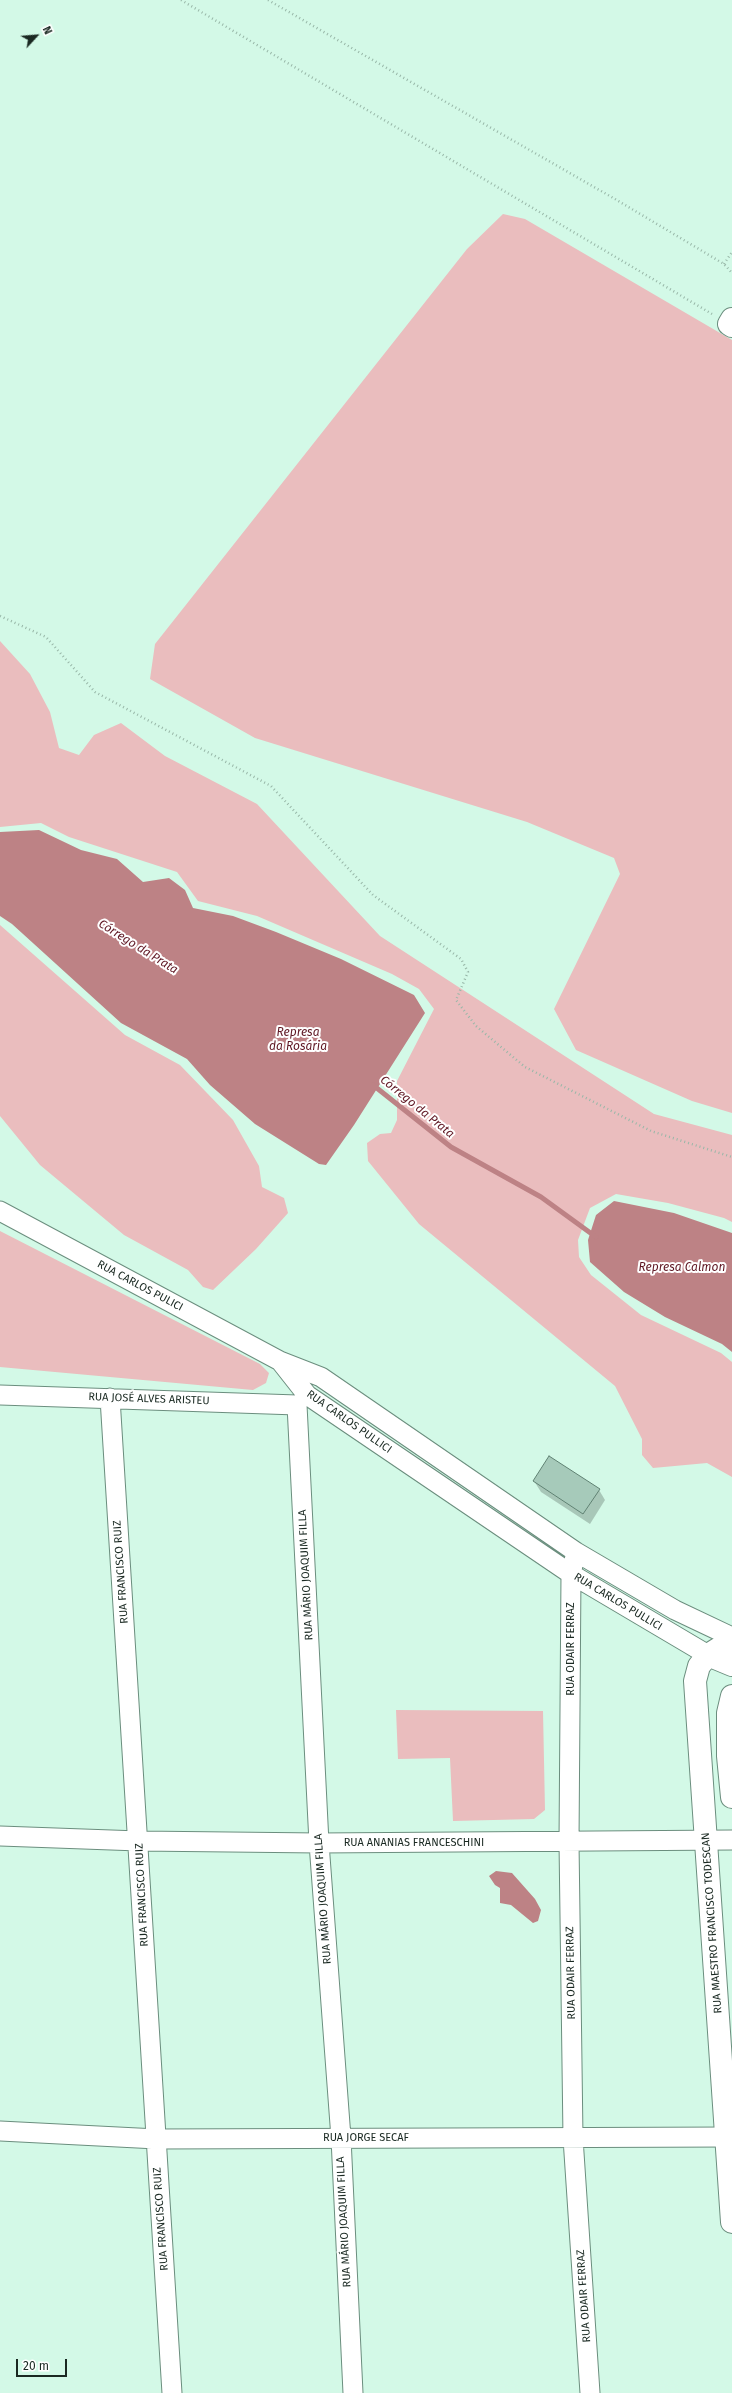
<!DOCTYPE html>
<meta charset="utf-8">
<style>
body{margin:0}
#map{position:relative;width:732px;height:2393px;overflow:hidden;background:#d3f9e7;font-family:"Fira Sans",sans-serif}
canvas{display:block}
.north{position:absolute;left:16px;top:16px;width:40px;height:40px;-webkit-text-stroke:3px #fff;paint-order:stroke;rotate:64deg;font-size:11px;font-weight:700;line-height:16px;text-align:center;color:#1a2922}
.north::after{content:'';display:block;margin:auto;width:14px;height:18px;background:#1a2922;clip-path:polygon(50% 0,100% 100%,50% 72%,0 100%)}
.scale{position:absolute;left:16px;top:2359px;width:51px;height:18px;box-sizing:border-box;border:2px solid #1a2922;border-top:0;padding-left:5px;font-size:12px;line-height:14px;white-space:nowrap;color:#1a2922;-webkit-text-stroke:3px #fff;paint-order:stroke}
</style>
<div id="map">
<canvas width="732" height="2393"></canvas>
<div class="north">N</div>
<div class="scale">20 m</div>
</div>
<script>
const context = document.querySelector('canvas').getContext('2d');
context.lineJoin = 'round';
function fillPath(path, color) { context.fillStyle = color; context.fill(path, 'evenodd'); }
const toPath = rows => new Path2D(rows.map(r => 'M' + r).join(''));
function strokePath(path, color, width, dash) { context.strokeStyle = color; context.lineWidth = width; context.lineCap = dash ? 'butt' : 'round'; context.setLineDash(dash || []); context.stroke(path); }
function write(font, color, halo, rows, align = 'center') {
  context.font = font + ' "Fira Sans",sans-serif'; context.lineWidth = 4; context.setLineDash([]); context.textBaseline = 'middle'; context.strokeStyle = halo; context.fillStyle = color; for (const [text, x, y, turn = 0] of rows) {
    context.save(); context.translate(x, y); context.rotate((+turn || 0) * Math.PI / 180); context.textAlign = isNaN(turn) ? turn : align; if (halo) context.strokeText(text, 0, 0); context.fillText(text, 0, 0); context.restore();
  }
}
const green = toPath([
 [503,214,525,219,732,340,732,1113,692,1101,576,1050,554,1009,620,874,614,858,527,822,255,738,150,679,155,644,467,249],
 [0,641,30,674,50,712,59,748,79,755,94,735,121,723,165,756,257,804,380,936,654,1114,732,1135,732,1222,724,1218,668,1203,616,1194,590,1208,578,1240,579,1257,591,1275,641,1315,721,1353,732,1362,732,1477,707,1463,653,1468,642,1455,642,1439,615,1386,419,1224,368,1161,367,1143,380,1134,391,1133,397,1120,397,1081,434,1009,419,989,392,974,257,916,198,901,177,872,69,837,41,823,0,827],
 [0,925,125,1035,180,1065,233,1120,259,1166,262,1187,284,1198,288,1213,256,1249,213,1290,203,1287,188,1270,124,1235,40,1165,0,1116],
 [0,1231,260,1364,269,1373,266,1383,253,1390,0,1367],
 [396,1710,543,1711,545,1810,534,1819,453,1821,450,1758,398,1759]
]);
const water = toPath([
 [39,830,81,850,117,859,143,882,169,878,185,890,193,908,233,916,276,932,341,959,414,995,425,1013,354,1125,326,1165,319,1164,255,1124,210,1085,187,1059,121,1023,12,924,0,916,0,832],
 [614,1201,674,1213,732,1233,732,1352,722,1344,665,1317,624,1292,590,1262,588,1240,596,1215],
 [496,1871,512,1873,535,1899,541,1910,538,1921,533,1923,511,1905,500,1903,500,1888,495,1885,489,1876]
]);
const shadow = toPath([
 [534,1481,599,1490,605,1500,590,1524,541,1492]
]);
const stream = toPath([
 [373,1085,451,1147,541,1197,596,1237]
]);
const building = toPath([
 [549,1456,600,1489,583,1514,533,1481,549,1456]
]);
const path = toPath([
 [181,0,712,314],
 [268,0,615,199,724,264,732,273],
 [724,264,732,252],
 [0,616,46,637,95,692,271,786,373,895,461,959,468,972,456,1000,476,1026,525,1067,651,1131,732,1157]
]);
const minor = toPath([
 [0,1211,280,1361,321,1377,576,1552,675,1610,732,1637],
 [281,1362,307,1395,571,1574,708,1655],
 [0,1395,297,1405],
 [110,1398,172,2393],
 [297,1405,319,1843,341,2138,353,2393],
 [576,1552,571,1574,569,1842,573,2138,590,2393],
 [0,1836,139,1841,319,1843,732,1840],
 [0,2131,157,2139,732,2137]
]);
const tertiary = toPath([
 [732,319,729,324,732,326]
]);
const secondary = toPath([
 [732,1640,708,1655,699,1666,695,1681,732,2222],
 [708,1655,732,1665],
 [732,1696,728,1713,728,1756,732,1797]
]);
const streetNames = [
 ["RUA CARLOS PULICI",140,1286,28],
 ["RUA JOSÉ ALVES ARISTEU",149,1399,2],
 ["RUA CARLOS PULLICI",349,1422,35],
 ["RUA FRANCISCO RUIZ",121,1572,-94],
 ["RUA MÁRIO JOAQUIM FILLA",306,1575,-93],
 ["RUA CARLOS PULLICI",618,1602,31],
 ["RUA ODAIR FERRAZ",571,1649,-90],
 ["RUA ANANIAS FRANCESCHINI",414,1843],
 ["RUA FRANCISCO RUIZ",142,1895,-93],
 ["RUA MÁRIO JOAQUIM FILLA",323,1899,-94],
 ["RUA MAESTRO FRANCISCO TODESCAN",712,1923,-94],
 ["RUA ODAIR FERRAZ",571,1973,-91],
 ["RUA JORGE SECAF",366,2138],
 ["RUA FRANCISCO RUIZ",161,2219,-94],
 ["RUA MÁRIO JOAQUIM FILLA",344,2222,-93],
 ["RUA ODAIR FERRAZ",584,2296,-94]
];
const waterNames = [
 ["Córrego da Prata",138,947,32],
 ["Represa",298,1033],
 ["da Rosária",298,1047],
 ["Córrego da Prata",417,1107,39],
 ["Represa Calmon",682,1268]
];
fillPath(green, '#eabdbe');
fillPath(water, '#bd8285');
fillPath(shadow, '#0003');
strokePath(stream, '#bd8285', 5);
fillPath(building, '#a6caba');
strokePath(building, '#5f8172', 1);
strokePath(minor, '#6b8e7e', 21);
strokePath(tertiary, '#6b8e7e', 24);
strokePath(secondary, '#6b8e7e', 24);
strokePath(path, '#98b7a8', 2.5, [1, 3]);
strokePath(minor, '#fff', 19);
strokePath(tertiary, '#fff', 22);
strokePath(secondary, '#fff', 22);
write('11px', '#1a2922', '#fff', streetNames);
write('italic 12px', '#5f1723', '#fff', waterNames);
</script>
